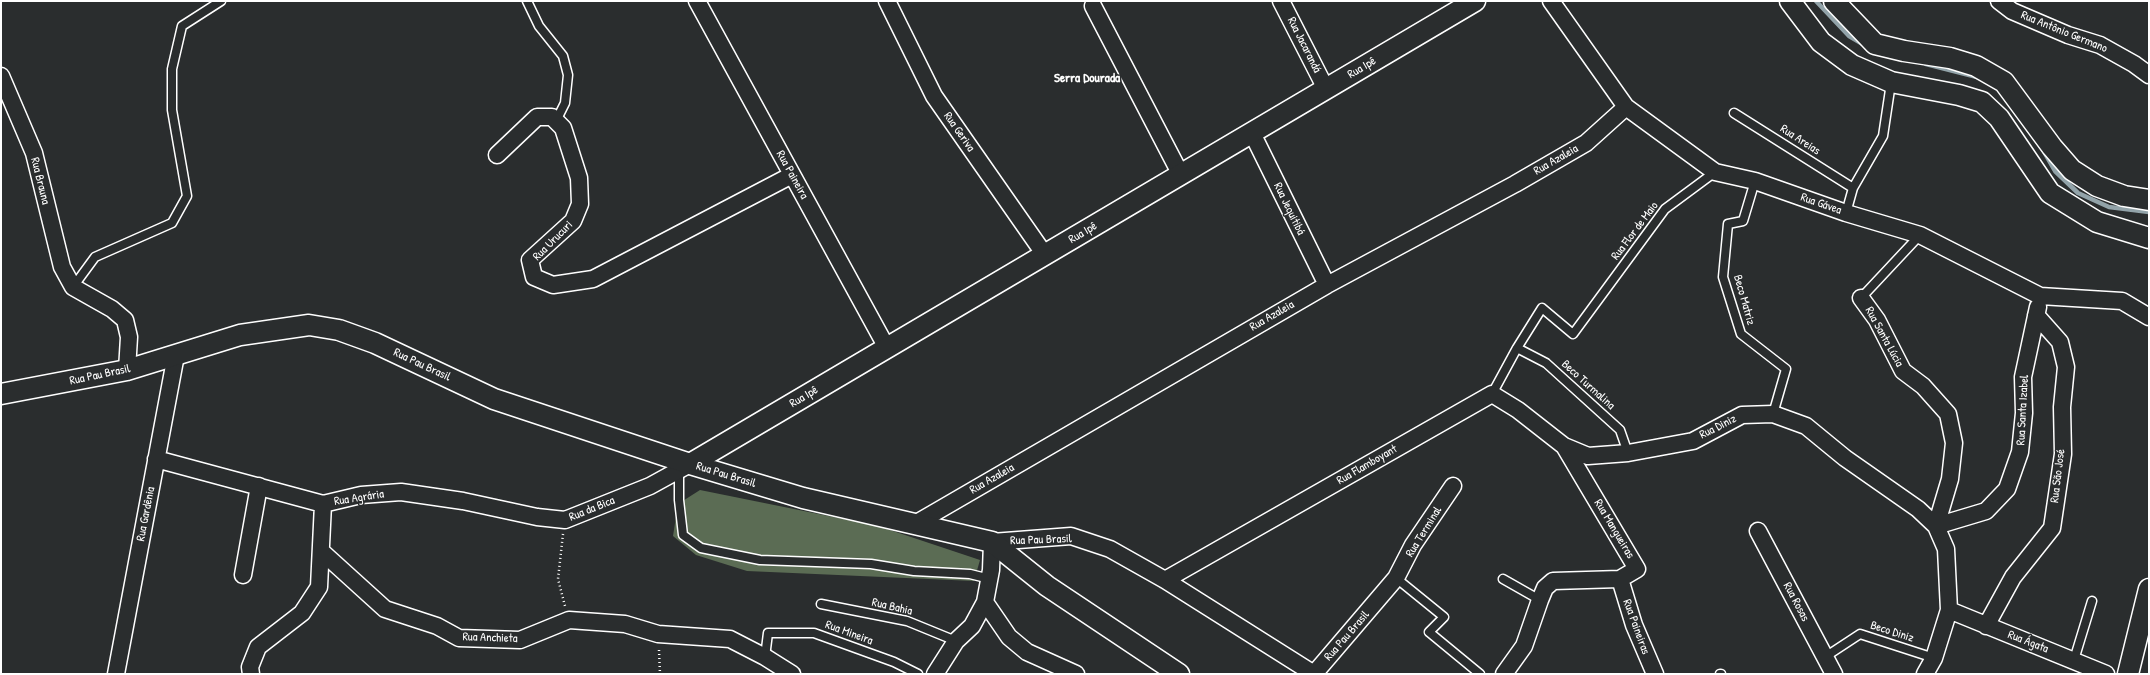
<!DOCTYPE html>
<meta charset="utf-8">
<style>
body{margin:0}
#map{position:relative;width:2150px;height:675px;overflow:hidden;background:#2a2d2e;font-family:"Patrick Hand",sans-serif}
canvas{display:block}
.frame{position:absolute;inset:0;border:2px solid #fff;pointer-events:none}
</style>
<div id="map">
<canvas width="2150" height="675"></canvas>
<div class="frame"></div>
</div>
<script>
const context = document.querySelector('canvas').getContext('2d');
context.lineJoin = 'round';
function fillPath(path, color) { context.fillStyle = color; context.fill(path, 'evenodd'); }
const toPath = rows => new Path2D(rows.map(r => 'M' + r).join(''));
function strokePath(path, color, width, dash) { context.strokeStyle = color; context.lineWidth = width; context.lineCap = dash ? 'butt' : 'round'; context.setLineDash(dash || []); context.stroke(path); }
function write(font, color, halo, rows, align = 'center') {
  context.font = font + ' "Patrick Hand",sans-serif'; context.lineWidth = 3; context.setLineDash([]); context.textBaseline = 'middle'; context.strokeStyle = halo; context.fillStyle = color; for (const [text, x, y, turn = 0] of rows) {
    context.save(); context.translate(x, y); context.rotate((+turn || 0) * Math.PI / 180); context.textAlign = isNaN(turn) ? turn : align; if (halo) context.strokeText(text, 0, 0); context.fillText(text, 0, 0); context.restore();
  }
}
const green = toPath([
 [700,490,878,526,980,560,974,581,747,571,696,555,673,536,678,504]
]);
const stream = toPath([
 [1816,1,1849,36,1866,46],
 [1926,64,1977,77],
 [2043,150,2055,171,2078,193,2109,207,2149,212]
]);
const path = toPath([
 [563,534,558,579,565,606],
 [659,650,660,674]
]);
const service = toPath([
 [527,1,539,26,563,56,568,75,565,103,556,121],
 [1734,113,1853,188,1846,213],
 [1755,181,1743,221,1728,224,1723,277,1741,334,1786,369,1773,414],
 [1853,188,1883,136,1891,83],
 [73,287,95,257,172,223,187,196,172,110,172,69,182,26,221,1],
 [1861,298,1920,235],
 [1517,348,1546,363,1620,430,1628,453],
 [1492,394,1517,348,1542,308,1573,334,1665,209,1715,172],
 [679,470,679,500,683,535,701,548,760,560,871,564,914,571,970,574,990,579],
 [1396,578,1444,617,1429,632,1480,674],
 [1503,579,1540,600],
 [821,604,907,621,956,641],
 [765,657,768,633,814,633,894,662,918,674],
 [1825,657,1860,634,1934,658],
 [2074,660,2092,601],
 [1720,674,1721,674]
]);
const minor = toPath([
 [697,1,887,348],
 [887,1,934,96,1045,255],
 [1281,1,1326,89],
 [1551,1,1626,107,1715,172,1755,181,1846,213,1920,235,2040,296,2122,301,2149,317],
 [1999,1,2012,11,2068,35,2100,45,2134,64,2149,75],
 [1093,6,1181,175],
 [1,76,34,153,62,267,73,287,112,309,125,320,129,337,127,370],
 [1252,133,1327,285],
 [497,155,537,117,552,117,563,128,579,178,580,204,573,221,530,260,534,277,553,285,593,279,792,175],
 [1861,298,1877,320,1903,371,1923,386,1948,414,1954,443,1950,479,1936,526,1946,549,1949,610,1934,658,1925,674],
 [156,459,323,504,361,495,401,492,463,501,537,517,565,520,650,486,690,464],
 [915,524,1327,285,1515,184,1586,143,1626,107],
 [1936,526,1986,511,2007,489,2020,452,2024,413,2023,377,2038,307],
 [1758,531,1834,674],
 [321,551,385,609,437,626,459,638,520,640,569,620,625,624,658,634,730,639,765,657,792,674],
 [243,575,259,486],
 [1620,579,1634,625,1655,674],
 [1165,580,1492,394,1518,410,1564,446,1588,456,1628,453,1693,441,1742,415,1773,414,1806,426,1845,458,1918,509,1936,526],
 [985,602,1009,637,1027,652,1076,674],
 [1949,610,2106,674],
 [1986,626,2013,577,2052,528,2063,454,2062,407,2066,367,2060,342,2036,315],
 [116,674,176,355],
 [251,674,250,667,258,647,302,613,319,587,323,504],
 [935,674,956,641,972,626,985,602,991,570,992,542,1071,536,1110,549,1165,580,1314,674,1396,578,1413,545,1453,486],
 [1504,674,1524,646,1540,600,1545,588,1553,581,1620,579,1637,569,1564,446]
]);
const tertiary = toPath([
 [1790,1,1821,42,1852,65,1891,82,1959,95,1982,102,1999,118,2050,193,2097,222,2149,238],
 [1834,1,1875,44,1904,51,1950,58,1976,66,2004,82,2052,147,2072,170,2097,186,2124,196,2149,200],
 [1,394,127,370,240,335,309,325,339,330,375,343,494,399,690,464,803,498,992,542,1047,586,1179,674],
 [690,464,1475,1],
 [2128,674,2149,589]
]);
const streetNames = [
 ["Rua Antônio Germano",2064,32,22],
 ["Rua Jacarandá",1304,45,63],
 ["Rua Ipê",1362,68,-31],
 ["Rua Geriva",959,132,55],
 ["Rua Areias",1800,140,33],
 ["Rua Azaleia",1556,160,-30],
 ["Rua Paineira",792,175,61],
 ["Rua Brauna",40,181,76],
 ["Rua Gávea",1821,204,19],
 ["Rua Jequitibá",1289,209,64],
 ["Rua Flor de Maio",1635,231,-53],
 ["Rua Ipê",1083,233,-31],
 ["Rua Urucuri",553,241,-45],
 ["Beco Matriz",1744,300,74],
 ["Rua Azaleia",1272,316,-30],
 ["Rua Santa Lúcia",1884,337,61],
 ["Rua Pau Brasil",422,365,25],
 ["Rua Pau Brasil",100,375,-12],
 ["Beco Turmalina",1588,385,42],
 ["Rua Ipê",804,397,-31],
 ["Rua Santa Izabel",2023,410,-87],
 ["Rua Diniz",1718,427,-27],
 ["Rua Flamboyant",1367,465,-30],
 ["Rua Pau Brasil",726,475,17],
 ["Rua São José",2058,476,-83],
 ["Rua Azaleia",992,479,-30],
 ["Rua Agrária",359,498,-9],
 ["Rua da Bica",592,509,-22],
 ["Rua Gardênia",146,514,-79],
 ["Rua Mangueiras",1614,529,59],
 ["Rua Terminal",1424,532,-58],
 ["Rua Pau Brasil",1041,540,-2],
 ["Rua Rosas",1796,602,62],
 ["Rua Bahia",892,607,13],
 ["Rua Paineiras",1636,627,70],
 ["Beco Diniz",1892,632,18],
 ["Rua Mineira",849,633,20],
 ["Rua Pau Brasil",1347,636,-49],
 ["Rua Anchieta",490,638,2],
 ["Rua Ágata",2028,642,21]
];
const neighbourhoodNames = [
 ["Serra Dourada",1087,79]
];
fillPath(green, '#5b6c54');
strokePath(stream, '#92a3a9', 4.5);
strokePath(service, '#fff', 11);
strokePath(minor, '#fff', 19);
strokePath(tertiary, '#fff', 23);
strokePath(path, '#fff', 2.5, [1, 3]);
strokePath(service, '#2a2d2e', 8);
strokePath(minor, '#2a2d2e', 16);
strokePath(tertiary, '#2a2d2e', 20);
write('12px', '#fff', '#2a2d2e', streetNames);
write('bold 13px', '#fff', '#2a2d2e', neighbourhoodNames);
</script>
